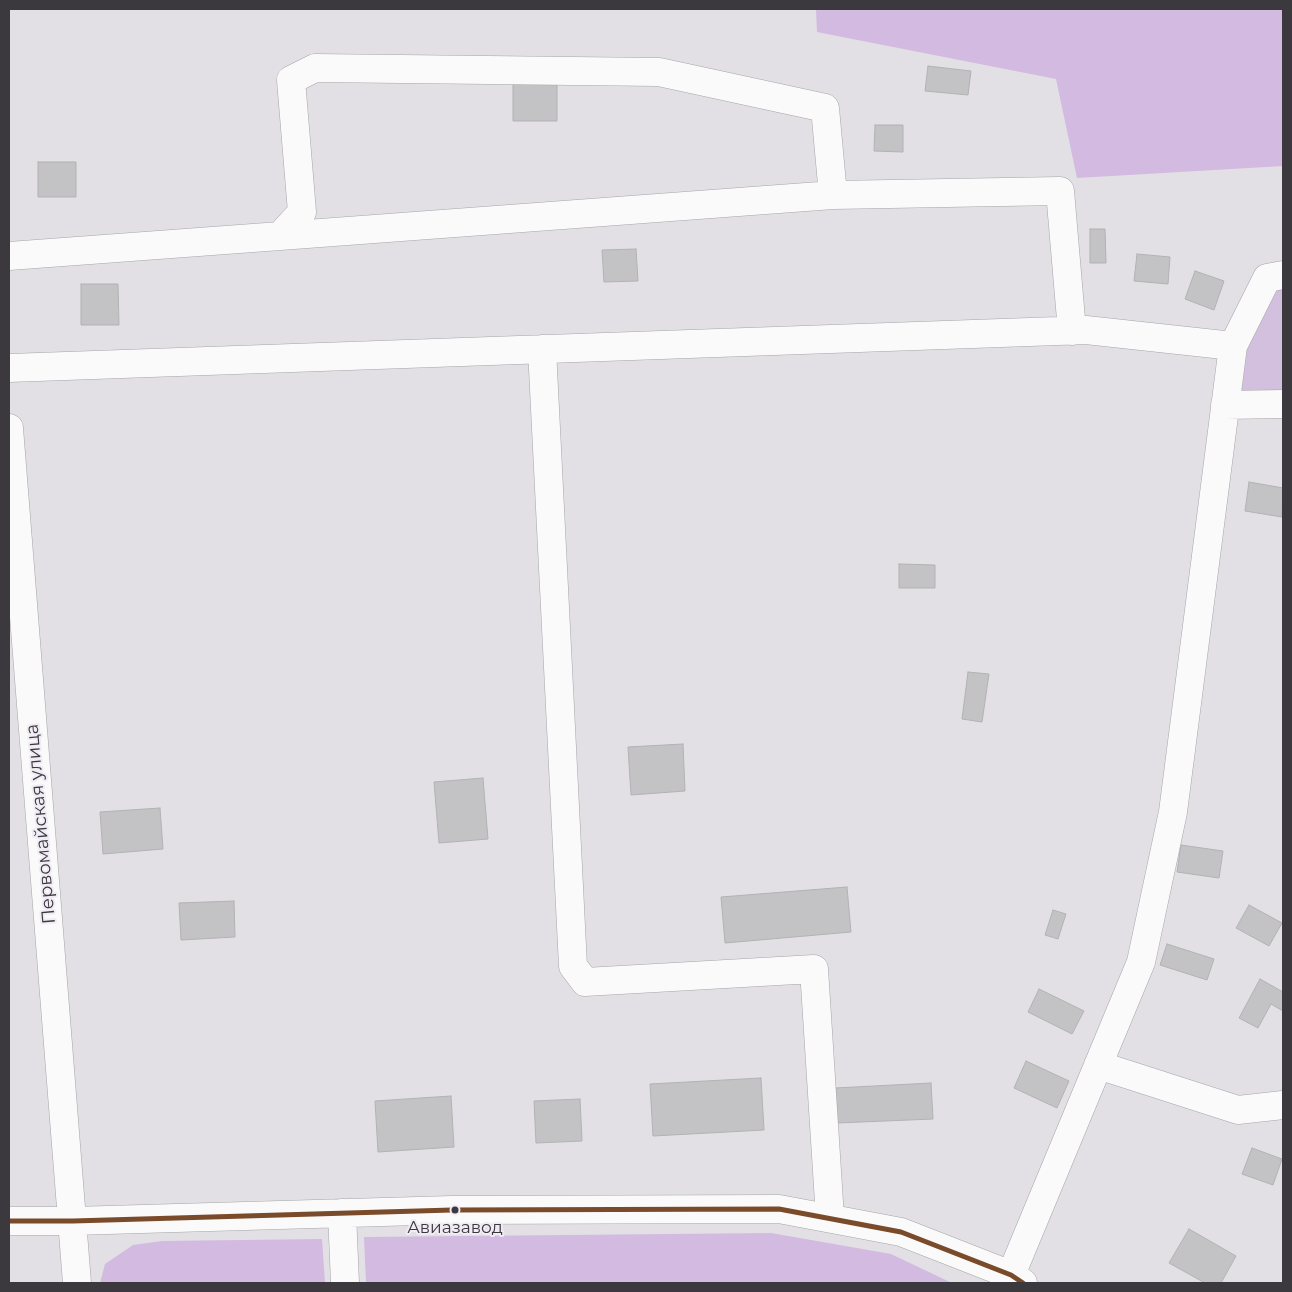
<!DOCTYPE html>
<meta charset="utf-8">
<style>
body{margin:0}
#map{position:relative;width:1292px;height:1292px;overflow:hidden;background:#e2e0e4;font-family:Montserrat,sans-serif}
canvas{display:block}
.frame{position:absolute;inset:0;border:10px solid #3b393d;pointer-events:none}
</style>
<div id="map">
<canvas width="1292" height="1292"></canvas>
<div class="frame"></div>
</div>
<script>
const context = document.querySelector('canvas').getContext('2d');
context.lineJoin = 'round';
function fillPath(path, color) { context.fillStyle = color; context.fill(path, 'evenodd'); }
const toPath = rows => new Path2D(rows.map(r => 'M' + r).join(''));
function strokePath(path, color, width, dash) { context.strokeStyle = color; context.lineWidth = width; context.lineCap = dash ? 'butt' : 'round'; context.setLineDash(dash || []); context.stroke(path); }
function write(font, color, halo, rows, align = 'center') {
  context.font = font + ' Montserrat,sans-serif'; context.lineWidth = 4; context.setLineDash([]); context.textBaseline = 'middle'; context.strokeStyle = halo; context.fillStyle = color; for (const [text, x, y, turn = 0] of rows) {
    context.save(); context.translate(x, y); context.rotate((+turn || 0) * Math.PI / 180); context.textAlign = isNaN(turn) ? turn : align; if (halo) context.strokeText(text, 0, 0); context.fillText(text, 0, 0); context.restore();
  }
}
const green = toPath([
 [1283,287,1283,392,1237,392,1243,349,1274,290]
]);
const forest = toPath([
 [816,9,1283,9,1283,166,1077,178,1056,79,817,32],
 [771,1233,891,1254,952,1283,366,1283,364,1237],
 [322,1239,325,1283,100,1283,105,1264,133,1245,162,1241]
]);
const building = toPath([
 [928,66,971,71,968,95,925,91,928,66],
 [513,83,557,83,557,121,513,121,513,83],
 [875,125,903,125,903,152,874,151,875,125],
 [38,162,76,162,76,197,38,197,38,162],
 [1090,229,1105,229,1106,263,1090,263,1090,229],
 [636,249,638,281,604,282,602,250,636,249],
 [1137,254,1170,257,1168,284,1134,281,1137,254],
 [1195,271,1224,281,1214,310,1185,299,1195,271],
 [81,284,118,284,119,325,81,325,81,284],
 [1249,482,1283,488,1282,517,1245,511,1249,482],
 [899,564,935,565,935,588,899,588,899,564],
 [968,672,989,674,982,722,962,719,968,672],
 [683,744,685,791,631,795,628,747,683,744],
 [483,778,488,839,439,843,434,782,483,778],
 [160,808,163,849,103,854,100,812,160,808],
 [1181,845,1223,851,1219,878,1177,872,1181,845],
 [847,887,851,932,725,943,721,897,847,887],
 [234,901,235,937,181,940,179,903,234,901],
 [1249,905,1282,923,1269,946,1236,928,1249,905],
 [1053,910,1066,914,1058,939,1045,935,1053,910],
 [1167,944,1214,959,1207,980,1160,965,1167,944],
 [1260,979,1283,992,1283,1011,1271,1004,1258,1028,1239,1018,1260,979],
 [1039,989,1084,1011,1072,1034,1028,1012,1039,989],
 [1026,1061,1069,1081,1057,1108,1014,1088,1026,1061],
 [761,1078,764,1130,653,1136,650,1084,761,1078],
 [931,1083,933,1119,837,1123,835,1088,931,1083],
 [451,1096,454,1147,378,1152,375,1101,451,1096],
 [580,1099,582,1141,536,1143,534,1101,580,1099],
 [1252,1148,1282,1159,1273,1185,1242,1174,1252,1148],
 [1189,1229,1236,1256,1221,1283,1205,1283,1169,1263,1189,1229]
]);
const minor = toPath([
 [280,236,833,195],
 [9,256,280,236,302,212,291,80,315,68,659,72,825,108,833,195,1060,191,1072,331],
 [1233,346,1267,278,1283,275],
 [542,349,573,966,585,982,814,969,830,1218],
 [9,368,1086,330,1233,346,1173,812,1141,962,1011,1275],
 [1225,405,1283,404],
 [9,428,77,1283],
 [1098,1065,1238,1110,1283,1105],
 [342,1213,345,1283],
 [9,1221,73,1221,452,1210,779,1209,901,1232,1011,1275,1023,1283]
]);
const bus1 = toPath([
 [9,1221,73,1221,452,1210,779,1209,901,1232,1011,1275,1023,1283]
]);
const markers = [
 [455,1210,4.5,"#3b393d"]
];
const busNames = [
 ["Авиазавод",455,1228]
];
const streetNames = [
 ["Первомайская улица",41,824,-95]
];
fillPath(green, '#d3c0df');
fillPath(forest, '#d2bae0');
fillPath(building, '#c3c2c5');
strokePath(building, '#b2b1b4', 1);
strokePath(minor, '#a5a4a6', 29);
strokePath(minor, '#fbfafb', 28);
strokePath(bus1, '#7a4b2a', 5);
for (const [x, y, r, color] of markers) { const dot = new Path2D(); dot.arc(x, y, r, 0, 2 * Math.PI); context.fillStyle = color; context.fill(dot); strokePath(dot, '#f0ebf4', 2); }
write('17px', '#3b393d', '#f0ebf4', busNames);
write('18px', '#3b393d', '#f0ebf4', streetNames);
</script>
